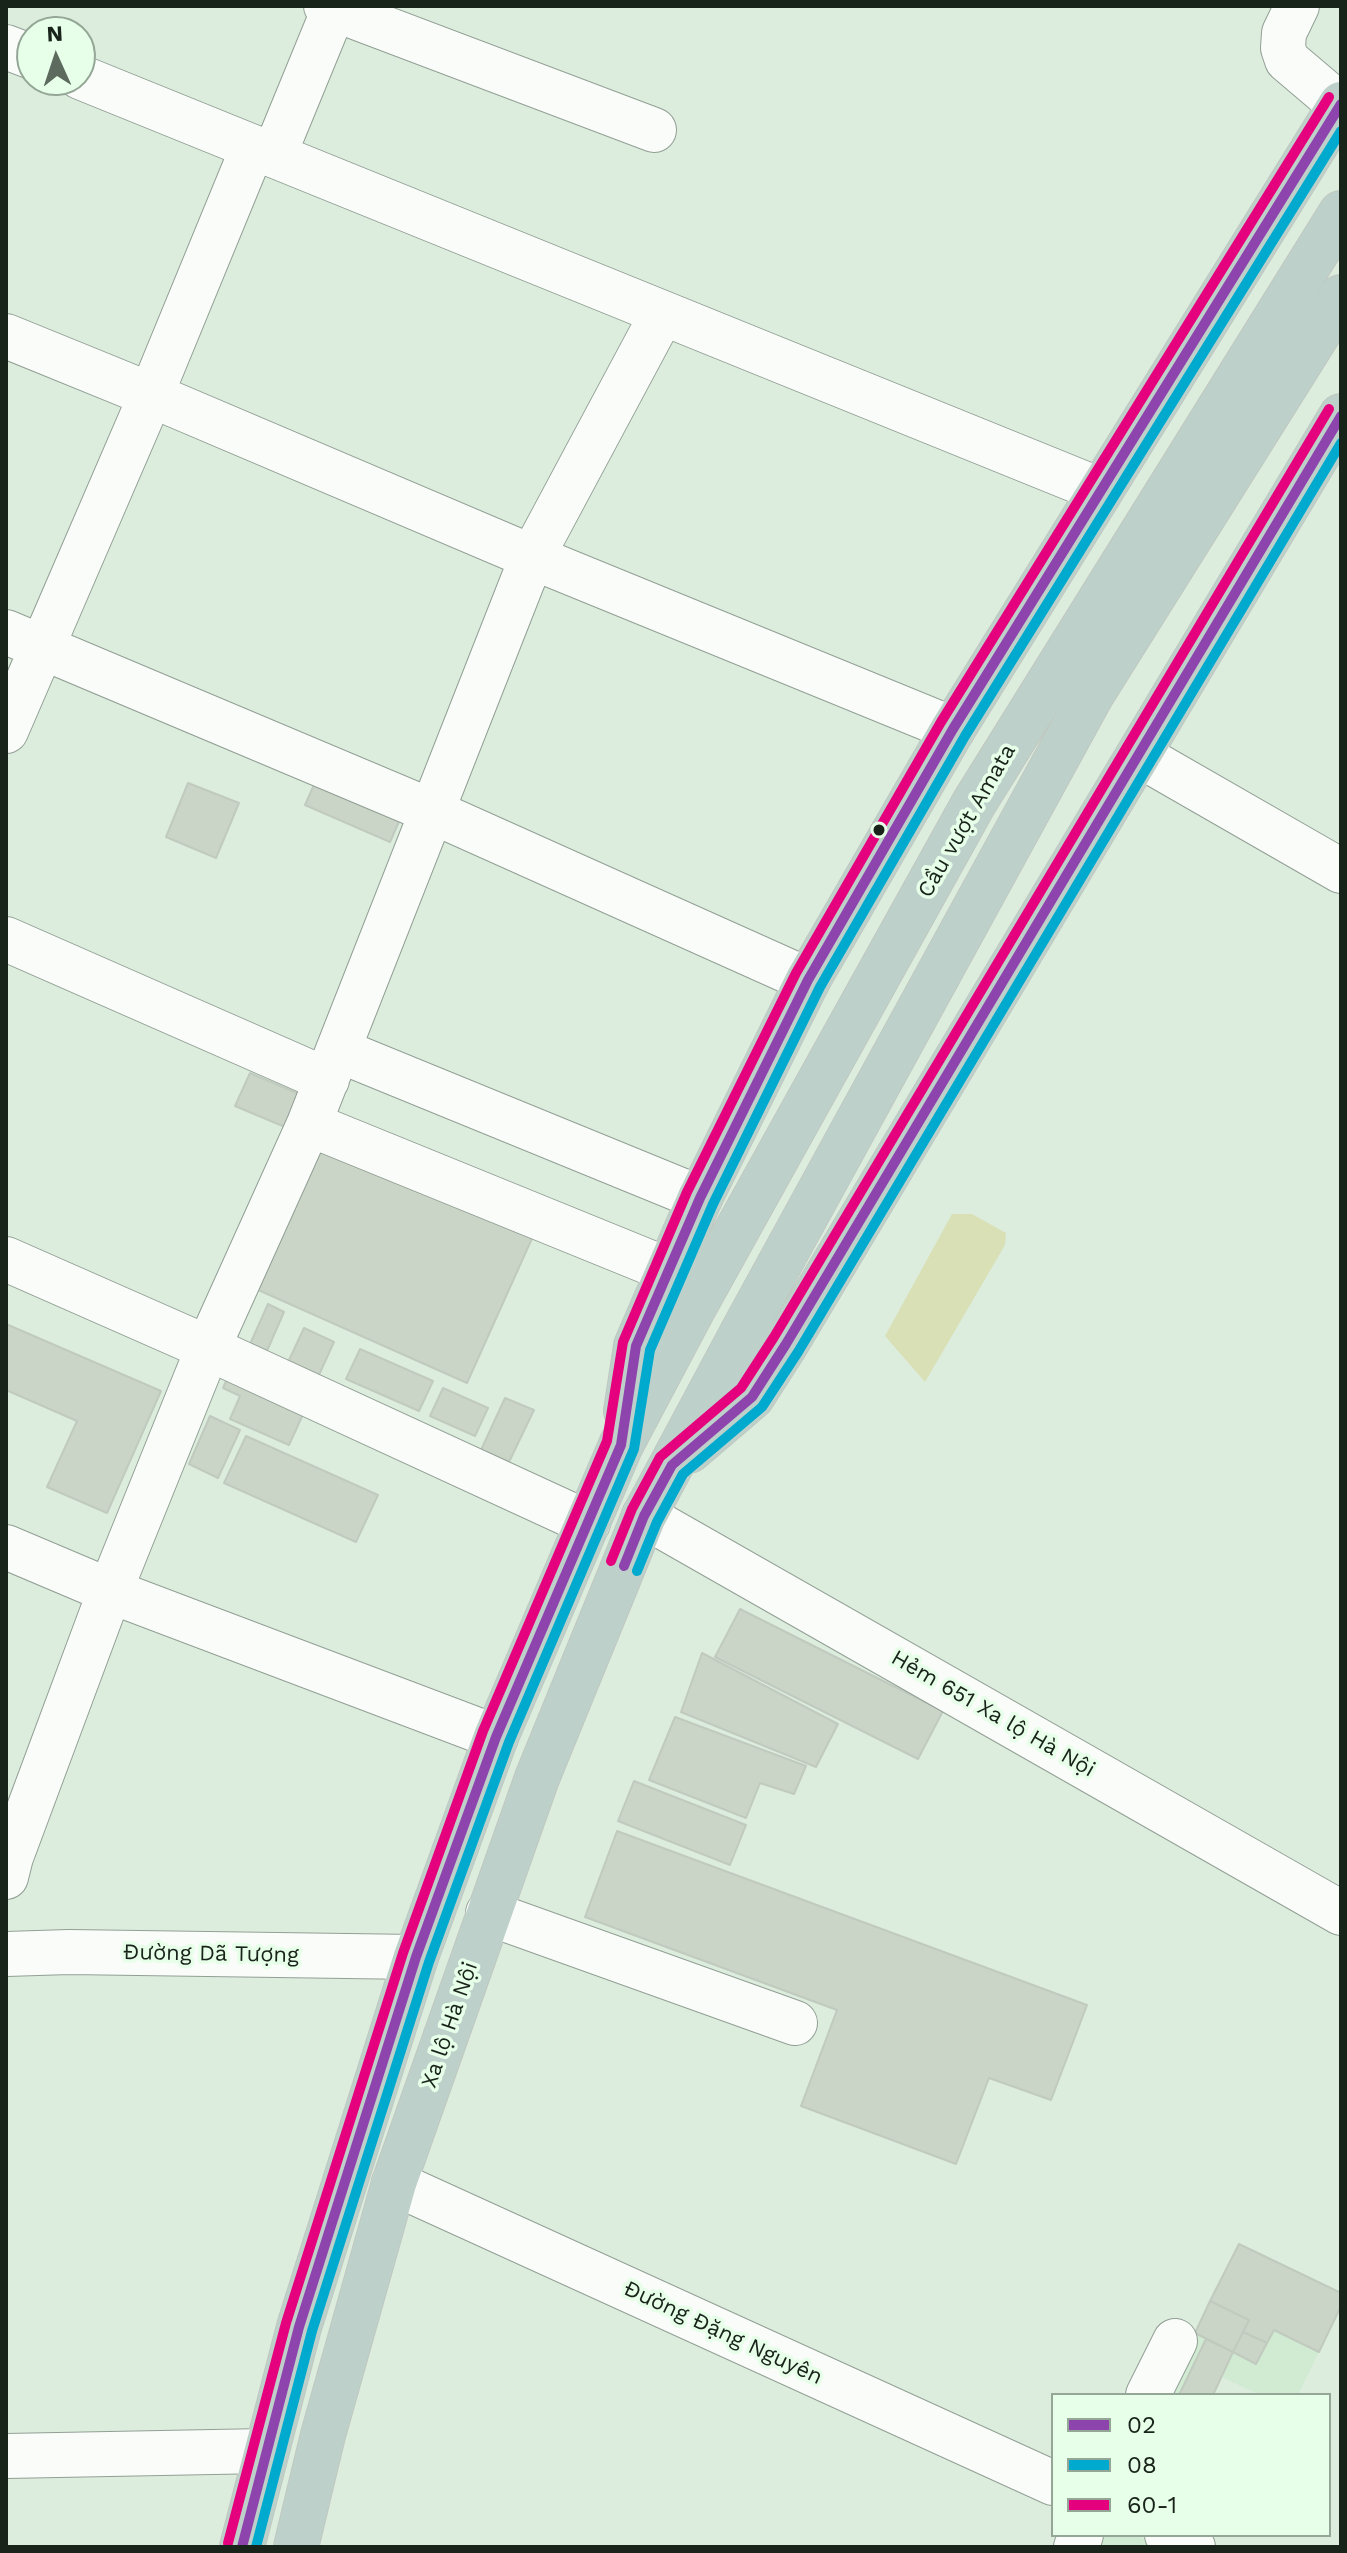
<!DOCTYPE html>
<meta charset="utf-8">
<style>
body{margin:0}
#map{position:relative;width:1347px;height:2553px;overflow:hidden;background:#dcedde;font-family:"Work Sans",sans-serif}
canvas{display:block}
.frame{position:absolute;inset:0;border:8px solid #182319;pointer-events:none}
.legend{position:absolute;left:1051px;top:2393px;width:280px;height:144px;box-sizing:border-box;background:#e7ffe9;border:2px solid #94a796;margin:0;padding:10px 14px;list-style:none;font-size:24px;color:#182319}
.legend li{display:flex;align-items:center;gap:16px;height:40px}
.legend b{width:40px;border:2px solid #94a796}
.north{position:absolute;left:16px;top:16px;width:80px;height:80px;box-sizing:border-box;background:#e7ffe9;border:2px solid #94a796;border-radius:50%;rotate:357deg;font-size:22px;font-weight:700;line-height:32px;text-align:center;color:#182319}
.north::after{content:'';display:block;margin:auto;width:28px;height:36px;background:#5d6a5e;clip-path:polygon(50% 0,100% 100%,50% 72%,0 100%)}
</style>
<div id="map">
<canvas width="1347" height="2553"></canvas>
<div class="frame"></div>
<ul class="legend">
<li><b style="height:10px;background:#8e44ad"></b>02</li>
<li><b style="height:10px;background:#00a9ce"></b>08</li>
<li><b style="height:10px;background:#e5007d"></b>60-1</li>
</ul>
<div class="north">N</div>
</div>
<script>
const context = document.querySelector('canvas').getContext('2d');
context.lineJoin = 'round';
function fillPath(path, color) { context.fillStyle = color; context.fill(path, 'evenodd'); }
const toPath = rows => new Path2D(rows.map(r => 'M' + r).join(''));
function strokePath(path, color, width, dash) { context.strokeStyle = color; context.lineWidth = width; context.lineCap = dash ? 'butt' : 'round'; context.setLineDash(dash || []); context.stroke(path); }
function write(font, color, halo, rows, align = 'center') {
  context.font = font + ' "Work Sans",sans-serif'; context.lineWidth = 7; context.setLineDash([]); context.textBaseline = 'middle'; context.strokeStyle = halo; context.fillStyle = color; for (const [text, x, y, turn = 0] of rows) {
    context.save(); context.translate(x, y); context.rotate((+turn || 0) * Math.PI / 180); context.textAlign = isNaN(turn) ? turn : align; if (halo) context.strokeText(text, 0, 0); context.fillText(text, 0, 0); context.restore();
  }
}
const built = toPath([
 [1239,2244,1341,2293,1341,2306,1298,2395,1260,2395,1222,2377,1213,2395,1165,2395],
 [1097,2535,1135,2535,1161,2547,1091,2547]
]);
const green = toPath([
 [952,1214,972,1214,1006,1233,1005,1245,925,1382,885,1336]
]);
const building = toPath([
 [321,769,406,806,390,842,305,805,321,769],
 [188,783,239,803,216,858,166,837,188,783],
 [250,1073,299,1094,285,1127,235,1106,250,1073],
 [323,1140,534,1234,467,1383,256,1289,323,1140],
 [268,1304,284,1312,263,1360,246,1353,268,1304],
 [6,1324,161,1391,107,1513,47,1487,77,1421,6,1390,6,1324],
 [304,1328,334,1342,313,1388,282,1375,304,1328],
 [360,1349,433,1381,419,1411,346,1379,360,1349],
 [234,1363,311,1397,289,1445,230,1419,240,1396,223,1388,234,1363],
 [443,1388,488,1408,475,1436,430,1416,443,1388],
 [505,1398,534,1410,509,1462,481,1450,505,1398],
 [210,1416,240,1430,218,1478,189,1464,210,1416],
 [246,1436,378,1495,356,1542,224,1483,246,1436],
 [740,1609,943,1711,918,1759,715,1657,740,1609],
 [702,1653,838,1724,816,1767,681,1712,702,1653],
 [675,1717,806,1766,794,1794,760,1783,746,1818,649,1780,675,1717],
 [634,1781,746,1825,730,1865,618,1821,634,1781],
 [617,1831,1087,2005,1051,2100,989,2078,956,2164,801,2106,837,2010,585,1917,617,1831],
 [1239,2244,1341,2293,1341,2306,1319,2352,1274,2330,1267,2343,1243,2332,1249,2320,1210,2301,1239,2244],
 [1210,2301,1249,2320,1233,2352,1195,2333,1210,2301],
 [1243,2332,1267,2343,1256,2364,1233,2352,1243,2332],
 [1206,2339,1233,2352,1213,2395,1179,2395,1206,2339]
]);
const minor = toPath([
 [326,6,654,130],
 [1297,6,1284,33,1283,48,1287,60,1340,105],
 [6,47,32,57],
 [80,77,1100,490],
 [274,155,334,9],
 [6,336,151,395,532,557,953,729],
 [6,632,431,811,808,980],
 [6,731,151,395,253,147],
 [1139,755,1341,871],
 [6,939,327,1080],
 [338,1050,700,1198],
 [309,1124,668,1270],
 [6,1259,208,1348,588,1523],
 [644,1516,1341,1913],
 [6,1547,110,1591,496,1737],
 [6,1877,11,1857,110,1591,208,1348,309,1124,532,557,662,314],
 [488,1913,795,2023],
 [6,1954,69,1952,416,1957],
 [394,2183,1053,2483],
 [1148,2395,1175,2341],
 [6,2456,265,2451],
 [1167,2535,1193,2547],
 [1076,2547,1081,2535]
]);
const highway = toPath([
 [626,1411,636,1346,700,1198,808,980,953,729,1341,104],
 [689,1451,752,1397,786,1344,1341,416],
 [242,2547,299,2327,416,1957,496,1737,621,1445,693,1309,974,803,1341,213],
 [296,2547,323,2435,394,2183,537,1778,644,1516,749,1320,1092,694,1341,297]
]);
const bus1 = toPath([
 [624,1566,644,1516,672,1465,752,1397,786,1344,1341,416],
 [242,2547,299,2327,416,1957,496,1737,621,1445,636,1346,700,1198,808,980,953,729,1341,104]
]);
const bus2 = toPath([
 [637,1571,657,1522,683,1474,762,1407,798,1352,1341,443],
 [256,2547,312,2331,429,1962,509,1742,634,1449,650,1350,713,1204,820,987,965,736,1341,131]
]);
const bus3 = toPath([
 [611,1561,632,1509,660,1457,741,1388,774,1337,1329,409],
 [228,2543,286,2323,403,1953,483,1731,607,1441,623,1342,687,1192,796,973,941,722,1329,97]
]);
const markers = [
 [879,830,7,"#182319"]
];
const streetNames = [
 ["Cầu vượt Amata",967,821,-60],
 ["Hẻm 651 Xa lộ Hà Nội",993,1714,30],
 ["Đường Dã Tượng",211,1954,1],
 ["Xa lộ Hà Nội",450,2025,-71],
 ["Đường Đặng Nguyên",723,2333,25]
];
fillPath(built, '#d0ebd2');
fillPath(green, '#d9e0b5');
fillPath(building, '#cad4c7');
strokePath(building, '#c0cabe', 2);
strokePath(minor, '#929f94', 46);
strokePath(highway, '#c0c8c1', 46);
strokePath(minor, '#fafcfa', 44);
strokePath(highway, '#bdd1ca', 44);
strokePath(bus1, '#8e44ad', 10);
strokePath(bus2, '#00a9ce', 10);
strokePath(bus3, '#e5007d', 10);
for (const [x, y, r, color] of markers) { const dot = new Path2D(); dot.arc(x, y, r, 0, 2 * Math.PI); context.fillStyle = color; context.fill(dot); strokePath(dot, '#e7ffe9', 3); }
write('22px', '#182319', '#e7ffe9', streetNames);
</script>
